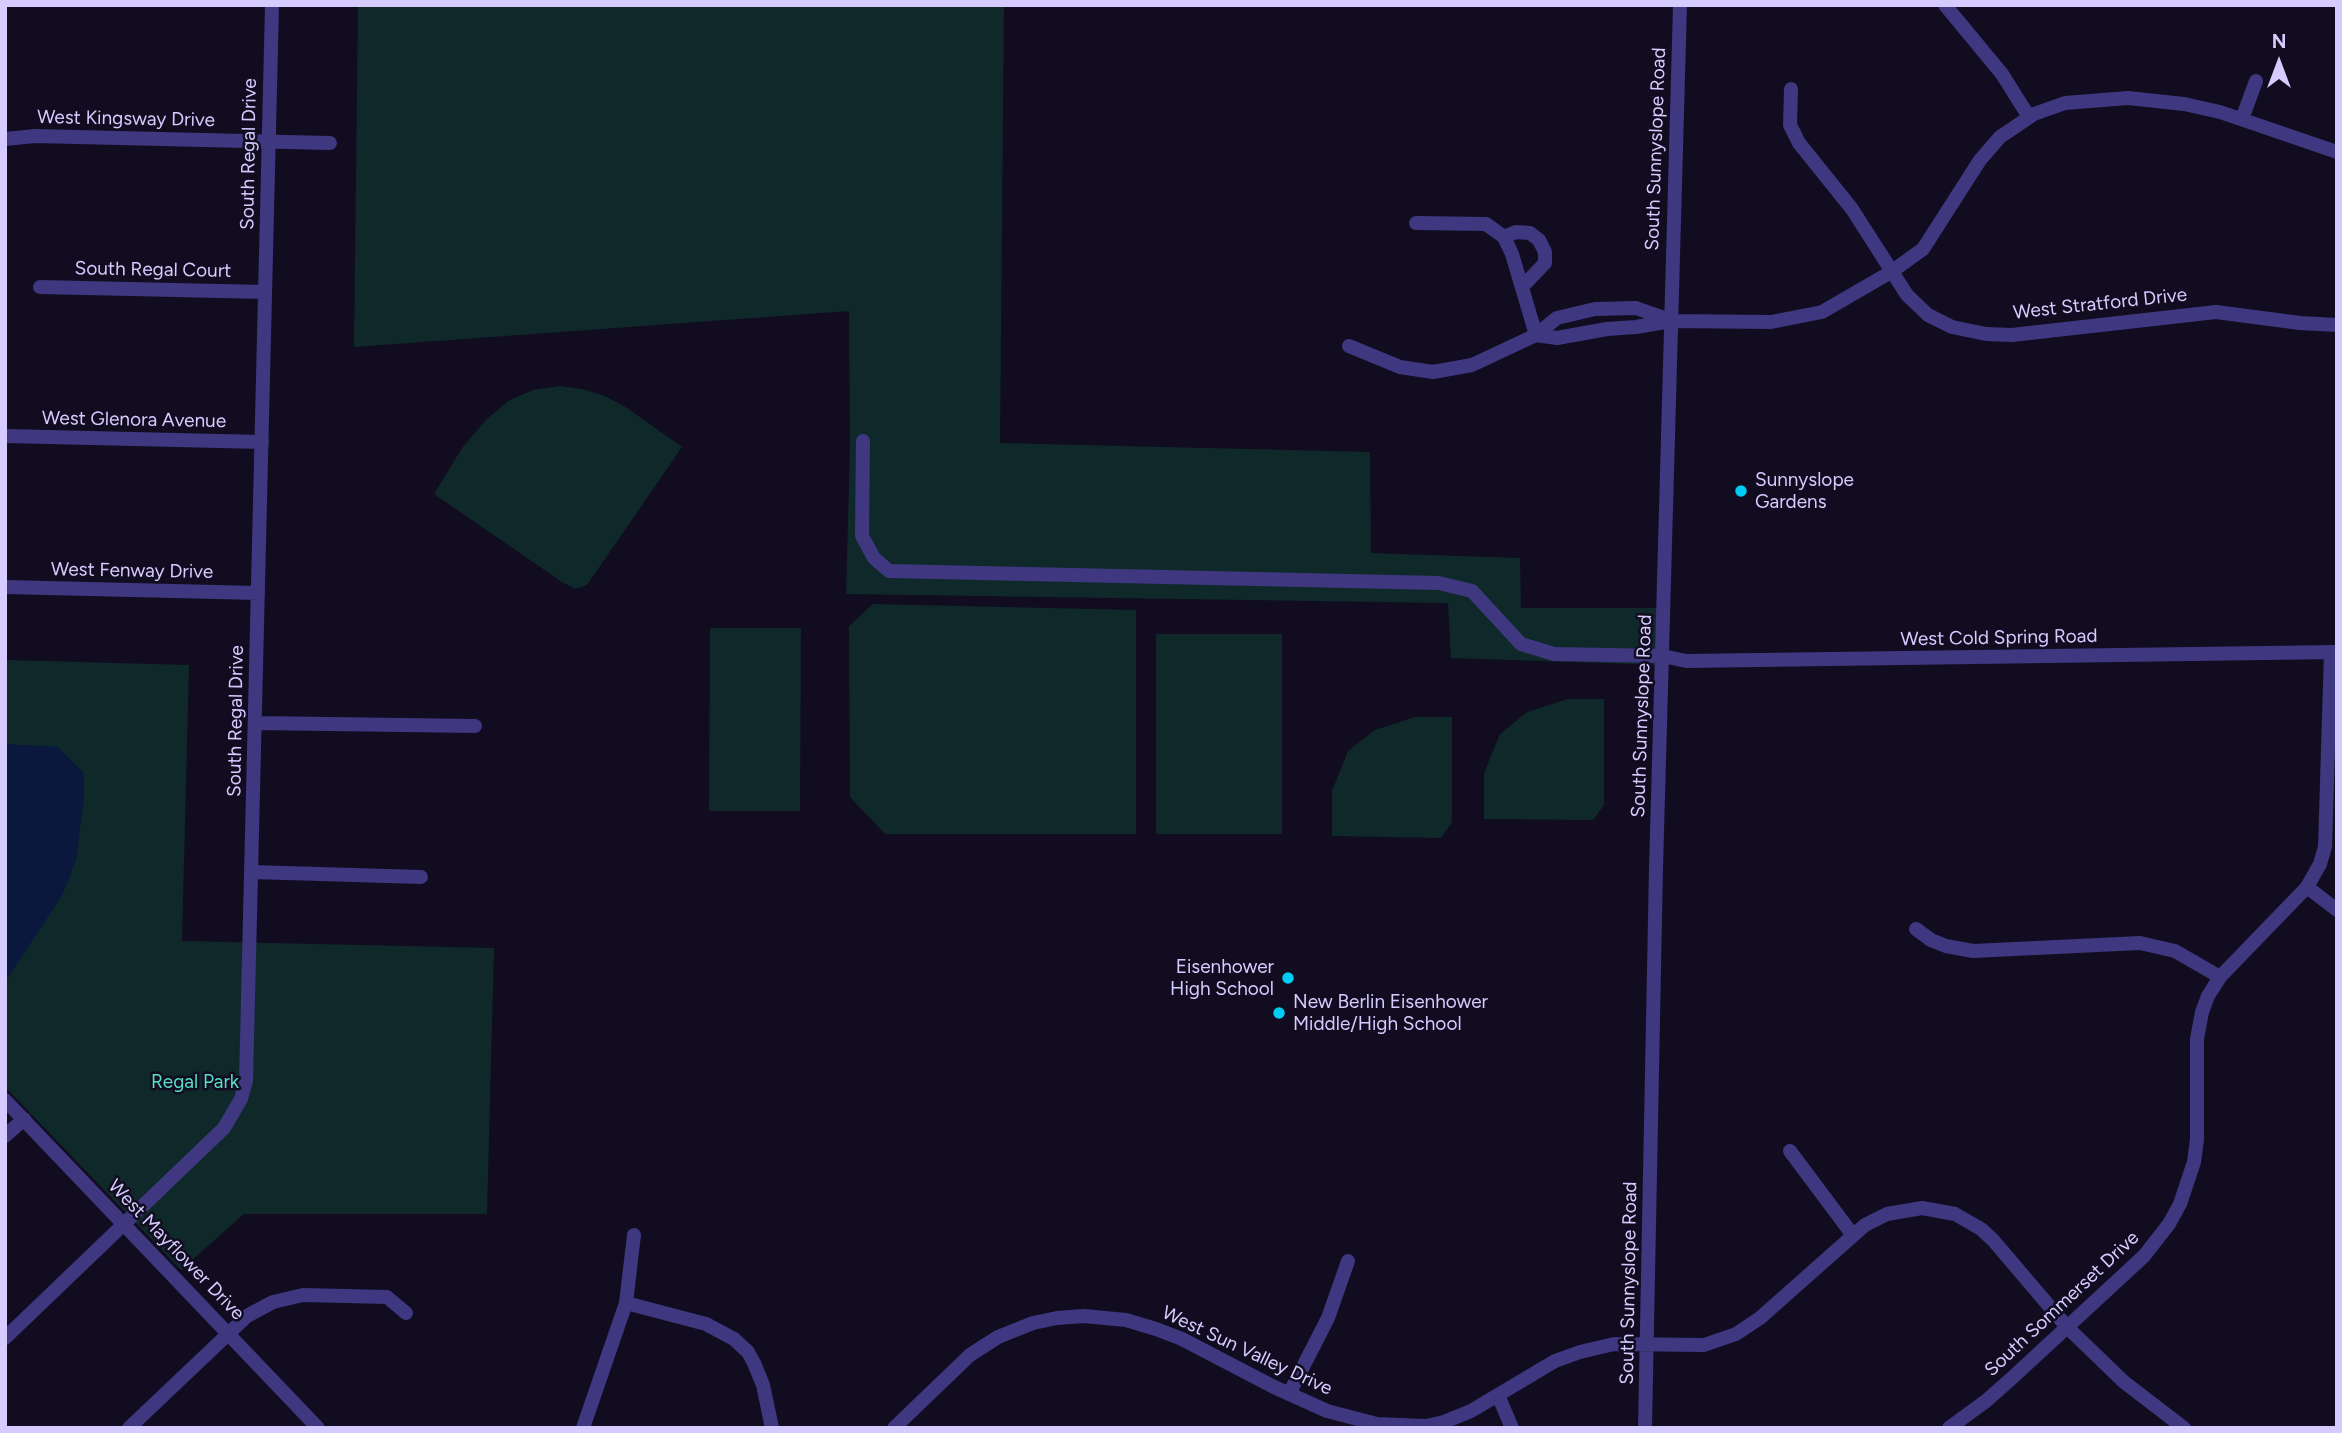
<!DOCTYPE html>
<style>
body{margin:0}
#map{position:relative;width:2342px;height:1433px;overflow:hidden;background:#110c20;font-family:Figtree,sans-serif}
canvas{display:block}
.frame{position:absolute;inset:0;border:7px solid #d5cbff;pointer-events:none}
.north{position:absolute;left:2244px;top:28px;width:70px;height:70px;-webkit-text-stroke:5px #110c20;paint-order:stroke;rotate:0deg;font-size:19px;font-weight:700;line-height:28px;text-align:center;color:#d5cbff}
.north::after{content:'';display:block;margin:auto;width:24px;height:32px;background:#d5cbff;clip-path:polygon(50% 0,100% 100%,50% 72%,0 100%)}
</style>
<div id="map">
<canvas width="2342" height="1433"></canvas>
<div class="frame"></div>
<div class="north">N</div>
</div>
<script>
const context = document.querySelector('canvas').getContext('2d');
context.lineJoin = 'round';
function fillPath(path, color) { context.fillStyle = color; context.fill(path, 'evenodd'); }
const toPath = rows => new Path2D(rows.map(r => 'M' + r).join(''));
function strokePath(path, color, width, dash) { context.strokeStyle = color; context.lineWidth = width; context.lineCap = dash ? 'butt' : 'round'; context.setLineDash(dash || []); context.stroke(path); }
function write(font, color, halo, rows, align = 'center') {
  context.font = font + ' Figtree,sans-serif'; context.lineWidth = 5; context.setLineDash([]); context.textBaseline = 'middle'; context.strokeStyle = halo; context.fillStyle = color; for (const [text, x, y, turn = 0] of rows) {
    context.save(); context.translate(x, y); context.rotate((+turn || 0) * Math.PI / 180); context.textAlign = isNaN(turn) ? turn : align; if (halo) context.strokeText(text, 0, 0); context.fillText(text, 0, 0); context.restore();
  }
}
const green = toPath([
 [358,5,1004,5,1000,443,1370,452,1371,553,1520,558,1521,608,1664,608,1663,665,1451,658,1448,603,846,594,850,446,849,311,354,347],
 [560,386,582,389,605,396,627,408,682,447,587,585,575,589,562,582,434,494,462,448,486,420,508,401,533,390],
 [873,604,1136,610,1136,834,885,834,850,797,849,626],
 [710,628,801,628,800,811,709,811],
 [1156,634,1282,634,1282,834,1156,834],
 [5,660,189,665,182,941,494,948,487,1214,244,1214,181,1270,5,1087],
 [1568,699,1604,699,1604,805,1593,820,1484,819,1484,773,1500,734,1527,712],
 [1415,717,1452,717,1452,822,1441,838,1332,836,1332,791,1348,751,1375,730]
]);
const water = toPath([
 [5,744,58,747,84,773,84,798,76,860,63,894,5,982]
]);
const minor = toPath([
 [1945,5,2002,74,2029,117],
 [1791,89,1790,125,1799,143,1852,209,1907,295,1928,315,1952,327,1986,334,2012,335,2216,312,2300,323,2337,325],
 [2242,119,2256,81],
 [5,139,35,136,330,143],
 [1416,223,1486,224,1504,237,1512,254,1536,335],
 [1504,237,1516,232,1530,233,1539,240,1545,252,1545,263,1522,287],
 [40,287,265,292],
 [1536,335,1557,338,1607,329,1636,327,1671,321,1771,322,1822,312,1891,272,1923,249,1980,160,2000,137,2034,114,2065,103,2128,98,2184,104,2220,112,2337,152],
 [1349,346,1400,367,1433,372,1472,365,1536,335,1557,318,1595,309,1636,308,1670,320],
 [5,436,262,442],
 [863,441,862,536,874,558,889,571,1439,583,1472,591,1521,644,1554,654,1663,656,1686,661,2337,652],
 [5,587,258,593],
 [255,723,475,726],
 [252,872,421,877],
 [2307,887,2337,910],
 [1916,929,1931,940,1946,946,1973,951,2140,943,2175,951,2220,977],
 [5,1100,318,1428],
 [5,1136,24,1119],
 [1790,1151,1852,1234],
 [626,1303,706,1324,734,1339,748,1352,754,1363,763,1385,772,1428],
 [5,1338,224,1128,241,1099,246,1081,272,5],
 [1289,1394,1328,1318,1348,1261],
 [1498,1395,1512,1428],
 [129,1428,247,1316,273,1302,303,1295,387,1297,406,1313],
 [583,1428,626,1303,634,1235],
 [894,1428,970,1355,998,1337,1033,1323,1057,1318,1084,1316,1126,1320,1156,1329,1182,1339,1274,1387,1327,1411,1377,1424,1426,1426,1444,1422,1471,1411,1555,1361,1580,1352,1614,1344,1704,1345,1736,1334,1760,1318,1865,1225,1887,1214,1922,1208,1955,1214,1981,1229,1993,1240,2067,1327,2124,1382,2184,1428],
 [1645,1428,1656,868,1680,5],
 [1949,1428,1986,1401,2012,1378,2144,1256,2169,1224,2180,1204,2194,1162,2197,1139,2197,1039,2202,1012,2208,996,2220,977,2307,887,2320,864,2325,847,2331,652]
]);
const markers = [
 [1741,491,7,"#00ccf6"],
 [1288,978,7,"#00ccf6"],
 [1279,1013,7,"#00ccf6"]
];
const streetNames = [
 ["West Kingsway Drive",126,119,1],
 ["South Sunnyslope Road",1656,149,-88],
 ["South Regal Drive",249,154,-89],
 ["South Regal Court",153,270,1],
 ["West Stratford Drive",2100,304,-6],
 ["West Glenora Avenue",134,420,1],
 ["West Fenway Drive",132,571,1],
 ["West Cold Spring Road",1999,638,-1],
 ["South Sunnyslope Road",1642,716,-88],
 ["South Regal Drive",236,721,-89],
 ["West Mayflower Drive",176,1250,46],
 ["South Sunnyslope Road",1629,1283,-89],
 ["South Sommerset Drive",2062,1304,-43],
 ["West Sun Valley Drive",1247,1351,25]
];
const poiNames = [
 ["Sunnyslope",1755,480],
 ["Gardens",1755,502],
 ["Eisenhower",1274,967,"right"],
 ["High School",1274,989,"right"],
 ["New Berlin Eisenhower",1293,1002],
 ["Middle/High School",1293,1024]
];
const parkNames = [
 ["Regal Park",195,1082]
];
fillPath(green, '#0f292a');
fillPath(water, '#09183c');
strokePath(minor, '#3f377f', 14);
for (const [x, y, r, color] of markers) { const dot = new Path2D(); dot.arc(x, y, r, 0, 2 * Math.PI); context.fillStyle = color; context.fill(dot); strokePath(dot, '#110c20', 2.5); }
write('19px', '#d5cbff', '#110c20', streetNames);
write('19px', '#d5cbff', '#110c20', poiNames, 'left');
write('19px', '#57dfc7', '#110c20', parkNames);
</script>
